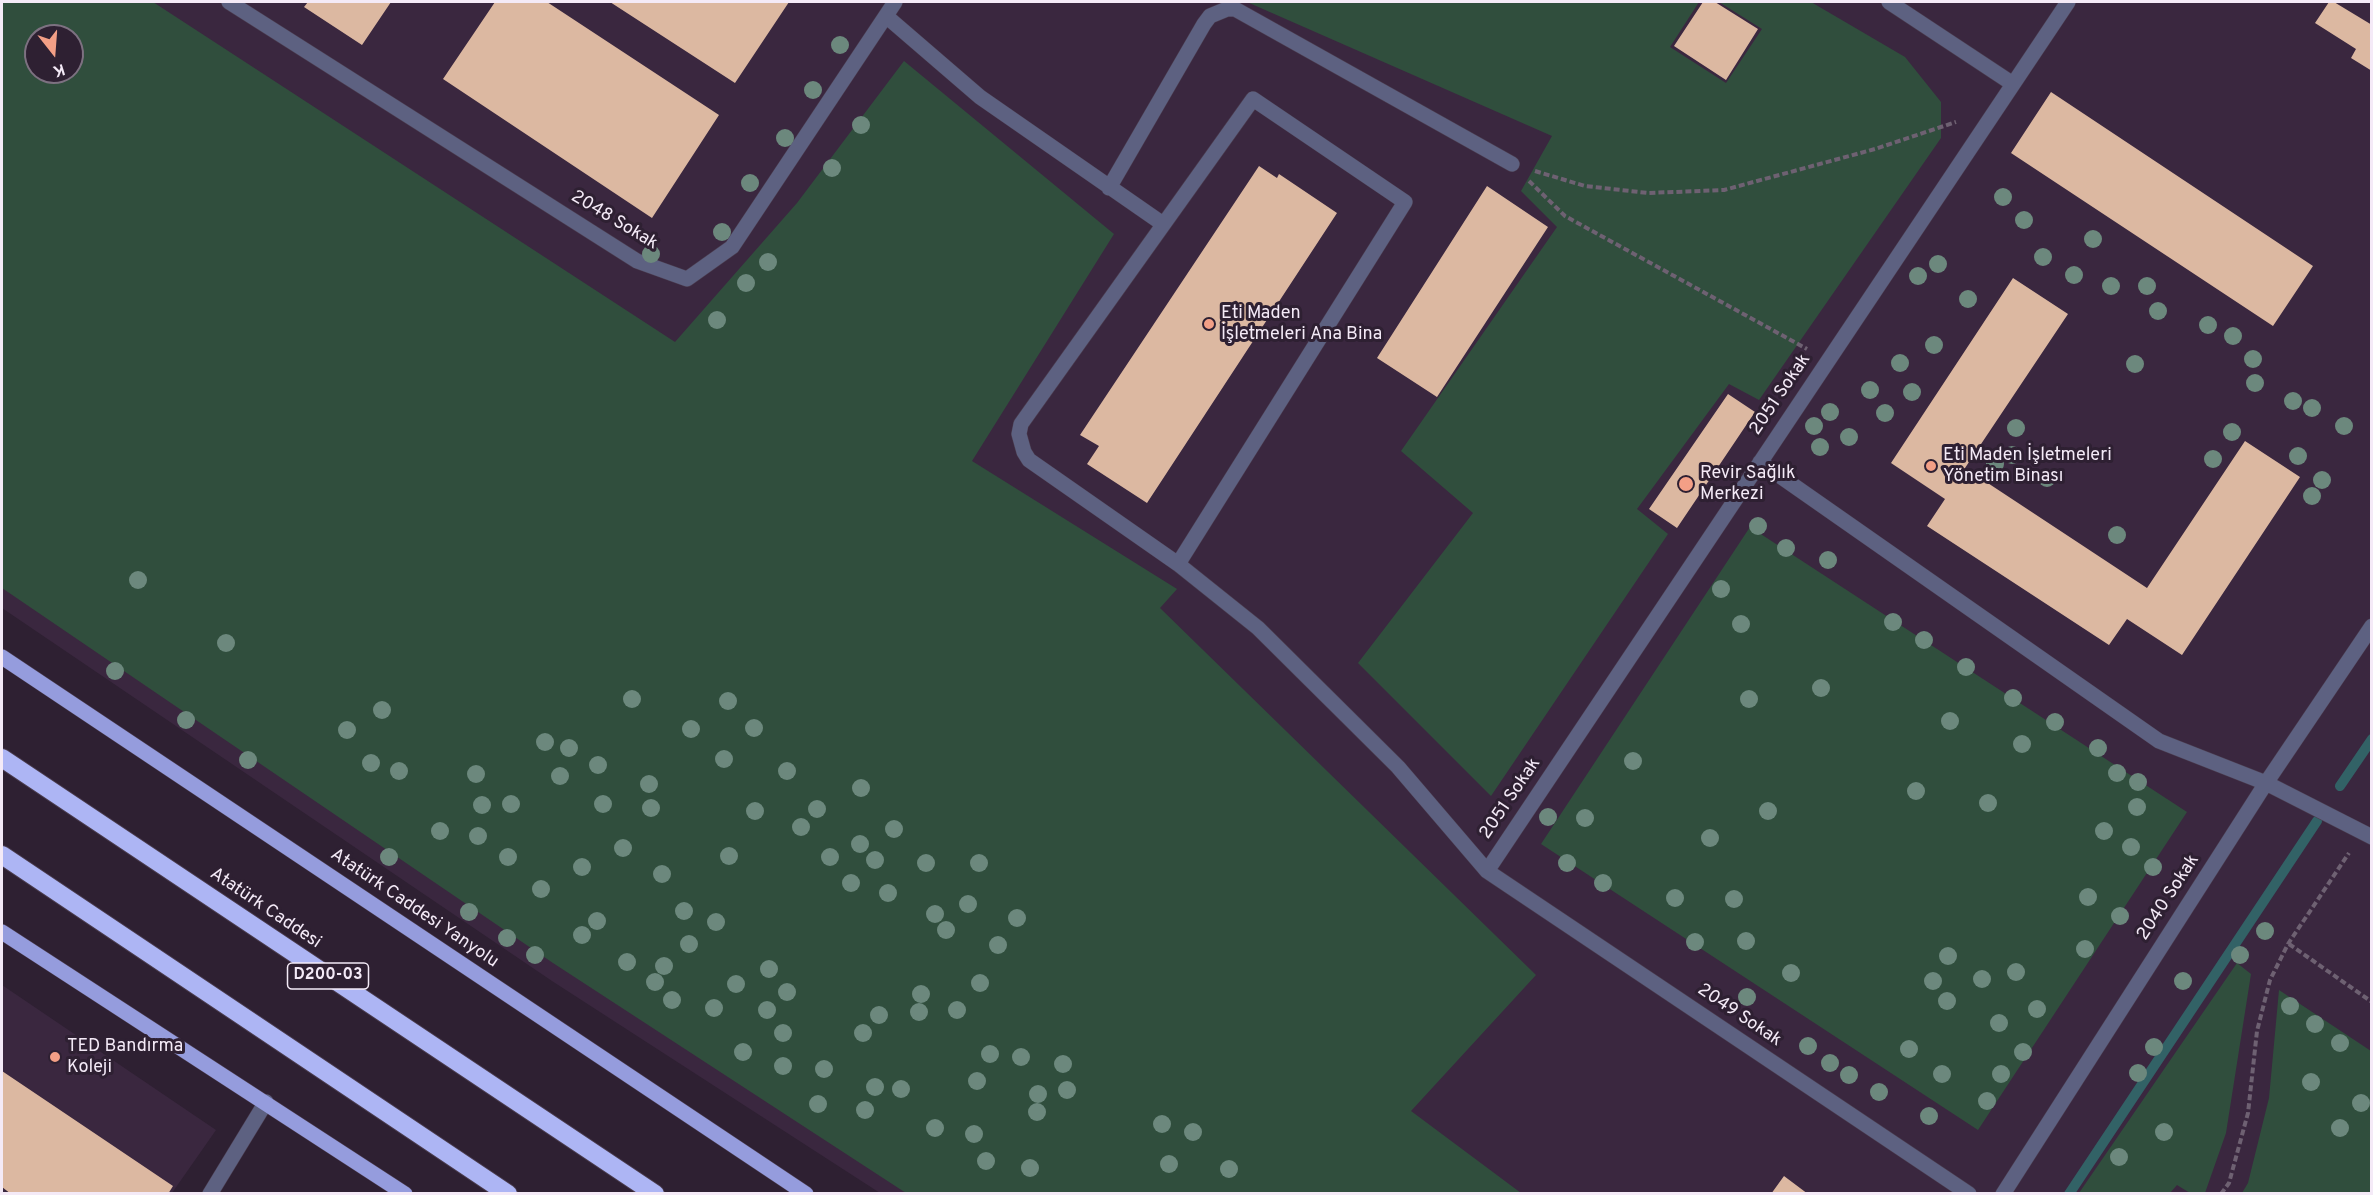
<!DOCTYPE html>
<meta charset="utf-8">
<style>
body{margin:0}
#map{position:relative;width:2373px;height:1195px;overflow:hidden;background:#2e2032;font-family:Overpass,sans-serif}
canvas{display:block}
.frame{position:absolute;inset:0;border:3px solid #f4eaf7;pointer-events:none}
.north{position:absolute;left:24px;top:24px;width:60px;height:60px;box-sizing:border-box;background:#2e2032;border:2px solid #7d7181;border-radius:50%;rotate:163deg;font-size:16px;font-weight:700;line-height:24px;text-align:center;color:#f4eaf7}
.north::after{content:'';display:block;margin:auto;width:21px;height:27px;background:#f39f86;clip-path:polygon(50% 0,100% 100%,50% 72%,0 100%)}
</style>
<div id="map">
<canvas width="2373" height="1195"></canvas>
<div class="frame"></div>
<div class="north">K</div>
</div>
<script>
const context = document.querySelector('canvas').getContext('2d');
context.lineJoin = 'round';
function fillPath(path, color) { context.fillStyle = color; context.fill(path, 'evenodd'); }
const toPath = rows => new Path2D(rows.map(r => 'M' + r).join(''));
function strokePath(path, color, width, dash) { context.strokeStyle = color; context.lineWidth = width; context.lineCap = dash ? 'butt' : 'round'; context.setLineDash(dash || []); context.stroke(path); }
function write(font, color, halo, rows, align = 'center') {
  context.font = font + ' Overpass,sans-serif'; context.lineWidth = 6; context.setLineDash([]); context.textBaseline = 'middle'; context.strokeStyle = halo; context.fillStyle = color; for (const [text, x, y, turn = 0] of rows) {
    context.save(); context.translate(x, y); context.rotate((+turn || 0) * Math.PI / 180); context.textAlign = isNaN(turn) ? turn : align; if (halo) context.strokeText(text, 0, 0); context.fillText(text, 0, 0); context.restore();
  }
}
const built = toPath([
 [2,2,2371,2,2371,1193,880,1193,552,981,2,608],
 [36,36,72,36,72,72,36,72],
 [2,985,216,1130,172,1193,2,1193]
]);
const green = toPath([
 [2,2,153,2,675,342,797,203,904,61,1114,234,972,461,1177,589,1160,608,1536,975,1411,1111,1521,1193,906,1193,553,963,2,588],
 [36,36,72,36,72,72,36,72],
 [1247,2,1699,2,1670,47,1726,83,1762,29,1719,2,1811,2,1905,57,1941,102,1941,138,1759,400,1729,384,1637,509,1668,534,1491,796,1358,663,1473,513,1401,451,1557,227,1521,191,1552,136],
 [1750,527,2187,812,1978,1130,1541,844],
 [2237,963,2251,974,2226,1133,2205,1193,2190,1193,2177,1185,2170,1193,2079,1193],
 [2279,990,2371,1051,2371,1193,2242,1193,2248,1183,2269,1098]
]);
const stream = toPath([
 [2340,786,2372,739],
 [2069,1194,2317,821]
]);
const building = toPath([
 [308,2,391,2,362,45,304,7],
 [495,2,547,2,719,115,652,218,443,79],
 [610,2,789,2,735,83],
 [1703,2,1715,2,1758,29,1726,80,1674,46],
 [2329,2,2334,2,2372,25,2372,71,2351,58,2356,49,2315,23],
 [2051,92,2313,266,2273,326,2011,153],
 [1259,166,1277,178,1279,174,1337,213,1147,503,1087,464,1099,446,1080,435],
 [1487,186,1548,227,1437,397,1377,358],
 [2013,278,2068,314,1965,468,2147,588,2245,441,2300,477,2182,655,2127,619,2109,645,1927,526,1945,499,1891,463],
 [1728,394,1755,412,1677,528,1649,509],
 [2,1071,173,1186,168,1194,11,1194,2,1187],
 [1784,1176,1808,1194,1771,1194]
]);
const path = toPath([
 [1535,171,1585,186,1648,193,1724,190,1875,149,1956,122],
 [1529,181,1565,216,1807,349],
 [2289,944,2372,1002],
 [2221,1194,2229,1183,2248,1113,2257,1031,2270,980,2288,944,2349,853]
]);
const minor = toPath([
 [229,2,637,261,687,279,732,247,895,2],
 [1889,2,2013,84],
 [886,16,980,97,1163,224],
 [1109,188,1204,24,1210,16,1227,9,1235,9,1512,164],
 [1760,462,2159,741,2266,783,2372,837],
 [1178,564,1405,202,1253,99,1021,424,1019,434,1024,452,1029,460,1178,564,1258,628,1398,767,1487,871,1969,1194],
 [1487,871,2068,2],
 [210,1194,266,1102],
 [2003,1194,2266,783,2372,626]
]);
const major = toPath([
 [2,657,806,1194],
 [2,932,405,1194]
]);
const highway = toPath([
 [2,758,655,1194],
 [2,855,508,1194]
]);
const trees = [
 [840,45],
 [813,90],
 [861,125],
 [785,138],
 [832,168],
 [750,183],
 [2003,197],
 [2024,220],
 [722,232],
 [2093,239],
 [651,254],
 [2043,257],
 [768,262],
 [1938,264],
 [2074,275],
 [1918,276],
 [746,283],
 [2111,286],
 [2147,286],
 [1968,299],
 [2158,311],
 [717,320],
 [2208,325],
 [2233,336],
 [1934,345],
 [2253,359],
 [1900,363],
 [2135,364],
 [2255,383],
 [1870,390],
 [1912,392],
 [2293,401],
 [2312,408],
 [1830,412],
 [1885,413],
 [1814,426],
 [2344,426],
 [2016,428],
 [2232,432],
 [1849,437],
 [1820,447],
 [2012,455],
 [2298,456],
 [2213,459],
 [1995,464],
 [2047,478],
 [2322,480],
 [2312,496],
 [1758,526],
 [2117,535],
 [1786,548],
 [1828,560],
 [138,580],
 [1721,589],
 [1893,622],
 [1741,624],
 [1924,640],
 [226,643],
 [1966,667],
 [115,671],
 [1821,688],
 [2013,698],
 [632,699],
 [1749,699],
 [728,701],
 [382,710],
 [186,720],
 [1950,721],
 [2055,722],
 [754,728],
 [691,729],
 [347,730],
 [545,742],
 [2022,744],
 [569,748],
 [2098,748],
 [724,759],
 [248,760],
 [1633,761],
 [371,763],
 [598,765],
 [399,771],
 [787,771],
 [2117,773],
 [476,774],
 [560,776],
 [2138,782],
 [649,784],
 [861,788],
 [1916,791],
 [1988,803],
 [511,804],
 [603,804],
 [482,805],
 [2137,807],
 [651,808],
 [817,809],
 [755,811],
 [1768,811],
 [1548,817],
 [1585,818],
 [801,827],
 [894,829],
 [440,831],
 [2104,831],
 [478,836],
 [1710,838],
 [860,844],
 [2131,847],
 [623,848],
 [729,856],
 [389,857],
 [508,857],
 [830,857],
 [875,860],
 [926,863],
 [979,863],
 [1567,863],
 [582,867],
 [2153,867],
 [662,874],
 [851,883],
 [1603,883],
 [541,889],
 [888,893],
 [2088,897],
 [1675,898],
 [1734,899],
 [968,904],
 [684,911],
 [469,912],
 [935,914],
 [2120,916],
 [1017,918],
 [597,921],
 [716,922],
 [946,930],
 [2265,931],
 [582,935],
 [507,938],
 [1746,941],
 [1695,942],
 [689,944],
 [998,945],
 [2085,949],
 [535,955],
 [2240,955],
 [1948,956],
 [627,962],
 [664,966],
 [769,969],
 [2016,972],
 [1791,973],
 [1982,979],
 [1933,981],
 [2183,981],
 [655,982],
 [980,983],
 [736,984],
 [787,992],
 [921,994],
 [1747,997],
 [672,1000],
 [1947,1001],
 [2290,1006],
 [714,1008],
 [2037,1009],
 [767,1010],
 [957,1010],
 [919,1012],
 [879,1015],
 [1999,1023],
 [2315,1024],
 [783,1033],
 [863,1033],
 [2340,1043],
 [1808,1046],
 [2154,1047],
 [1909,1049],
 [743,1052],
 [2023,1052],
 [990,1054],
 [1021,1057],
 [1830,1063],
 [1063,1064],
 [783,1066],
 [824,1069],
 [2138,1073],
 [1942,1074],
 [2001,1074],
 [1849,1075],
 [977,1081],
 [2311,1082],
 [875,1087],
 [901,1089],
 [1067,1090],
 [1879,1092],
 [1038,1094],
 [1987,1101],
 [2361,1103],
 [818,1104],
 [865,1110],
 [1037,1112],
 [1929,1116],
 [1162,1124],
 [935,1128],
 [2340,1128],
 [1193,1132],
 [2164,1132],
 [974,1134],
 [2119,1157],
 [986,1161],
 [1169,1164],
 [1030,1168],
 [1229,1169]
];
const markers = [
 [1209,324,6,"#f39f86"],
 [1931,466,6,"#f39f86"],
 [1686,484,8,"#f39f86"],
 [55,1057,6,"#f39f86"]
];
const shields = [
 [328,976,81]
];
const shieldNames = [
 ["D200-03",328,976]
];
const streetNames = [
 ["2048 Sokak",614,221,31],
 ["2051 Sokak",1781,395,-56],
 ["2051 Sokak",1511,799,-56],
 ["2040 Sokak",2169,898,-57],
 ["Atatürk Caddesi",265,909,34],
 ["Atatürk Caddesi Yanyolu",414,909,34],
 ["2049 Sokak",1739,1016,34]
];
const poiNames = [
 ["Eti Maden",1221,314],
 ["İşletmeleri Ana Bina",1221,335],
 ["Eti Maden İşletmeleri",1943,456],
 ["Yönetim Binası",1943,477],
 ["Revir Sağlık",1700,474],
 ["Merkezi",1700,495],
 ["TED Bandırma",67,1047],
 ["Koleji",67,1068]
];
fillPath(built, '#3a273f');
fillPath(green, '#304e3d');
strokePath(stream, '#326266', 10);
fillPath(building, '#dcb8a1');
strokePath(minor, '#4a3c4e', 16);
strokePath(major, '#4a3c4e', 16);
strokePath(highway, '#4a3c4e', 20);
strokePath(path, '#6e6172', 4, [6, 3]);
strokePath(minor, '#5d6181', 15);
strokePath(major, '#959cdd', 15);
strokePath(highway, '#adb5f4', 18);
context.fillStyle = '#6c887d';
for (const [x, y] of trees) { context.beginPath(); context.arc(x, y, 9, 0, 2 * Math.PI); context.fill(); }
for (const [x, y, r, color] of markers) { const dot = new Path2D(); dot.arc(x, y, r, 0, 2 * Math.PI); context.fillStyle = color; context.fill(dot); strokePath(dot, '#2e2032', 2); }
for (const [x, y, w] of shields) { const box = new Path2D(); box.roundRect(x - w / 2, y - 13, w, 26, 4.5); context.fillStyle = '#2e2032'; context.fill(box); strokePath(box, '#f4eaf7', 1.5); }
write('bold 16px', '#f4eaf7', null, shieldNames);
write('18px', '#f4eaf7', '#2e2032', streetNames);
write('18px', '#f4eaf7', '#2e2032', poiNames, 'left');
</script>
